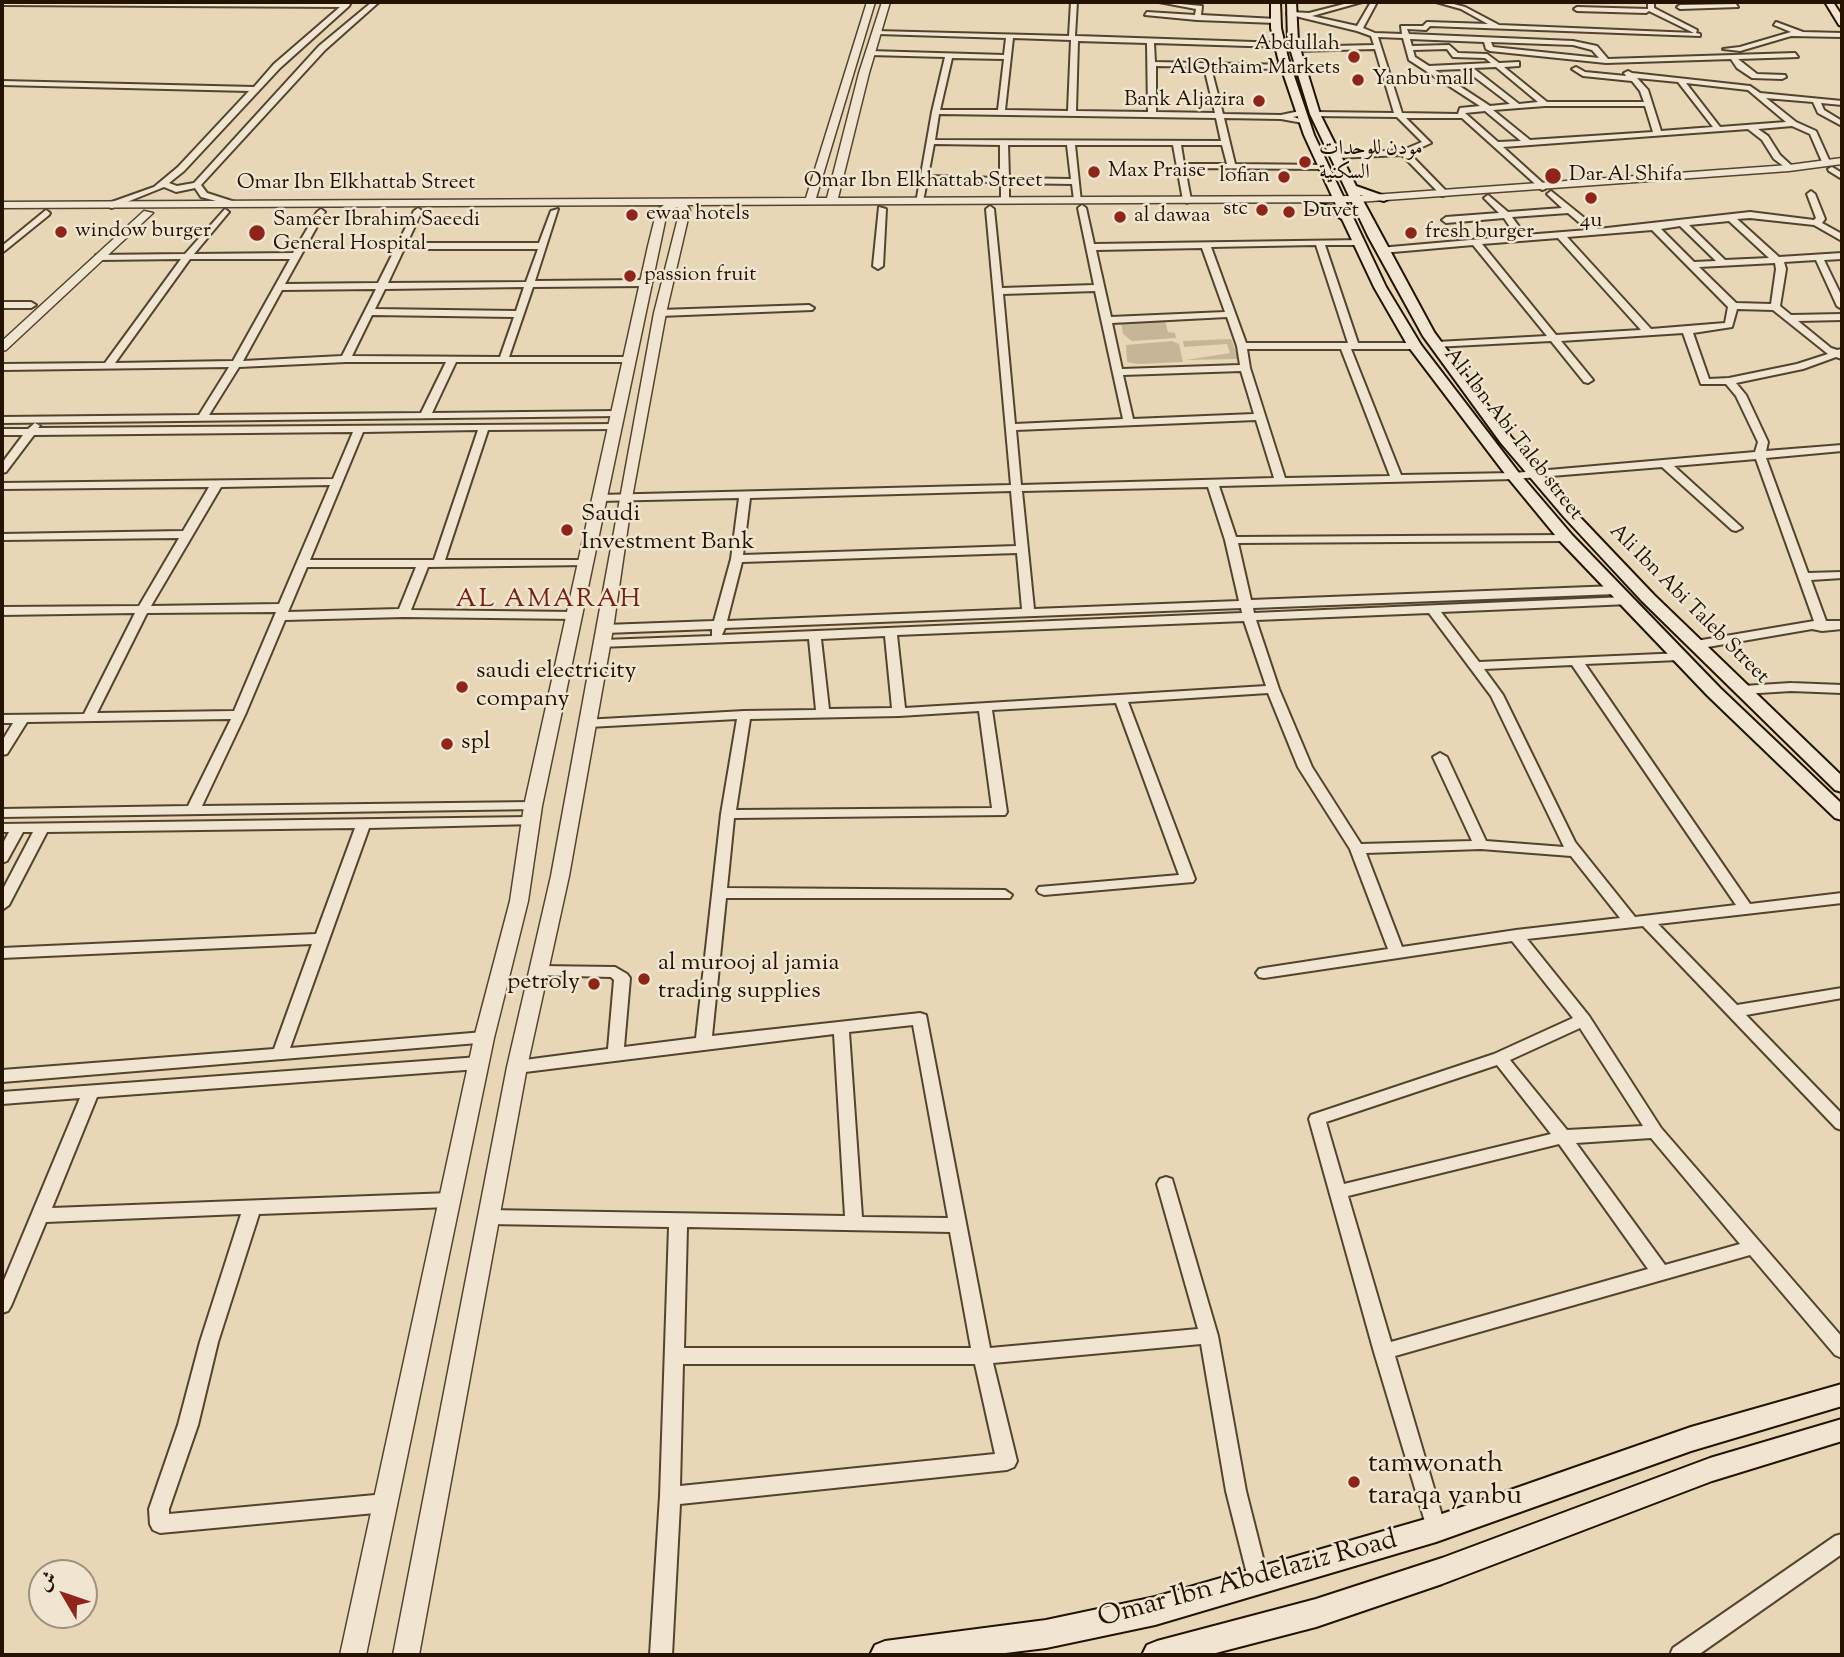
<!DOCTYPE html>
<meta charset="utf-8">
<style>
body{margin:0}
#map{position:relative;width:1844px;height:1657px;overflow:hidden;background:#e7d7b6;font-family:"Sorts Mill Goudy",Amiri,serif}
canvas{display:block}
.frame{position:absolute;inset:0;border:4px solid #231300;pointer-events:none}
.north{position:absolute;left:28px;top:1559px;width:70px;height:70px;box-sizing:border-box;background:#efe5d0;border:2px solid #9d917d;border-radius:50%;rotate:309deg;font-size:19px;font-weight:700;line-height:28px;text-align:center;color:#231300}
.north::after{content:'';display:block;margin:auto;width:24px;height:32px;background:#8f2418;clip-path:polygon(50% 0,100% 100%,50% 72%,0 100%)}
</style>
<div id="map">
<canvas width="1844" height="1657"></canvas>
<div class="frame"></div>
<div class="north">ش</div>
</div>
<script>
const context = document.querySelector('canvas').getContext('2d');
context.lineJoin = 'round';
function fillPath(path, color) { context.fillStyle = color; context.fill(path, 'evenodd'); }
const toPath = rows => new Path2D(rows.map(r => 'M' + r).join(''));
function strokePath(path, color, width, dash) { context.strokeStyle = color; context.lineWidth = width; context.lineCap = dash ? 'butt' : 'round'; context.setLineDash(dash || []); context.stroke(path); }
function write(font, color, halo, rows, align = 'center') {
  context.font = font + ' "Sorts Mill Goudy",Amiri,serif'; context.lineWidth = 5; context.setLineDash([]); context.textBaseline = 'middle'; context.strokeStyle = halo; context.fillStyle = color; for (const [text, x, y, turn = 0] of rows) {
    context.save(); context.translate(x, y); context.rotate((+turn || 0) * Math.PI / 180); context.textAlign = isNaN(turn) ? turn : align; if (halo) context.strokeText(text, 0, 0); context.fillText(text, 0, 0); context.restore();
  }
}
const green = toPath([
 [1165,320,1168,332,1175,333,1176,338,1132,341,1123,334,1121,322],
 [1231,339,1239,359,1186,360,1230,353,1227,344,1184,347,1183,341],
 [1172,341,1179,344,1183,362,1138,364,1127,362,1126,345]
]);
const minor = toPath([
 [2,2,351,2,349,6,280,68,184,171,169,183,177,186,194,183,319,46,372,2,379,2,325,50,201,185,207,193,235,202,235,206,201,197,195,188,176,192,164,187,112,208,109,207,109,203,154,187,178,167,249,91,2,85,2,81,254,87,274,64,340,7,2,5,2,2],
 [1071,2,1077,2,1075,36,1077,36,1283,43,1280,47,1154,43,1155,62,1288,65,1289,67,1285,69,1211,68,1223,114,1281,115,1300,111,1303,111,1303,115,1293,117,1307,121,1303,123,1281,119,1224,118,1235,164,1324,165,1328,167,1324,169,1185,168,1191,200,1187,203,1183,200,1173,145,1075,145,1081,202,1074,200,1072,184,1009,183,1009,200,1005,203,1001,200,1001,182,927,181,923,201,916,203,932,112,945,57,870,55,866,53,870,51,1004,55,1006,38,878,34,876,31,1069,36,1071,2],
 [1013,38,1071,40,1068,111,1005,110,1013,38],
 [1078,41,1147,43,1148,112,1076,111,1078,41],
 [952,58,1004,59,998,110,940,110,952,58],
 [1156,66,1204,67,1215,113,1156,112,1156,66],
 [939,114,1216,118,1221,141,935,140,939,114],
 [934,144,1000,145,1000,178,928,176,934,144],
 [1008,145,1067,145,1071,179,1009,178,1008,145],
 [1181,145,1222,145,1227,164,1184,164,1181,145],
 [1159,2,1202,6,1201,15,1276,19,1279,21,1276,23,1197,20,1145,15,1147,12,1195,15,1196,9,1159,2],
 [1352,2,1362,2,1312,16,1357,26,1371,2,1377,2,1363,28,1375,33,1402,34,1401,26,1423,26,1427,22,1488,24,1461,9,1436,2,1446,2,1465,7,1499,25,1694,33,1649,11,1646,13,1577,11,1574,9,1577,7,1648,9,1648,2,1654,2,1654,8,1697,30,1696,33,1700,34,1700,36,1430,26,1426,30,1407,29,1409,34,1573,41,1597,46,1608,59,1795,53,1798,57,1738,59,1757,74,1785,75,1786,77,1782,79,1752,78,1737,68,1731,59,1606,63,1490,51,1486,49,1484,42,1410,39,1412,46,1449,45,1458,53,1487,54,1499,63,1519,62,1519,66,1504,67,1547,102,1644,102,1640,91,1632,81,1583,76,1572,69,1576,67,1585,72,1626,76,1624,73,1628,71,1632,73,1750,86,1760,93,1842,101,1842,105,1821,103,1824,110,1842,121,1842,126,1818,113,1813,102,1766,98,1796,122,1816,131,1830,162,1823,164,1810,134,1792,126,1758,129,1768,136,1780,155,1792,166,1792,170,1789,170,1774,159,1762,140,1748,129,1503,147,1545,185,1545,189,1542,190,1462,118,1406,118,1431,143,1409,153,1449,194,1442,196,1402,155,1337,158,1333,156,1337,154,1403,150,1422,142,1397,117,1315,116,1311,114,1315,112,1394,113,1375,49,1295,51,1291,49,1295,47,1374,45,1371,36,1357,31,1287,14,1290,12,1309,13,1352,2],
 [1378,37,1403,38,1409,60,1480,106,1460,108,1458,114,1402,113,1378,37],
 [1491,42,1573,45,1592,50,1599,58,1493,47,1491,42],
 [1447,49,1453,57,1485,58,1491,63,1429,66,1415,57,1413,50,1447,49],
 [1496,67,1538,102,1519,104,1473,68,1496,67],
 [1464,69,1510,104,1490,106,1435,70,1464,69],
 [1637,78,1678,82,1713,127,1661,131,1648,90,1637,78],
 [1686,83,1748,90,1786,122,1720,127,1686,83],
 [1545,106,1645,106,1653,132,1530,140,1493,110,1545,106],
 [1485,111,1521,141,1498,142,1465,113,1485,111],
 [1736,4,1738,7,1680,9,1677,7,1680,5,1736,4],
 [1776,22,1803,32,1842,33,1842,37,1791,36,1740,51,1723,49,1740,47,1791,32,1774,25,1776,22],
 [1832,167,1842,173,1842,179,1829,171,1828,169,1832,167],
 [1551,191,1598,229,1750,212,1814,220,1816,218,1807,194,1811,191,1815,194,1825,219,1822,223,1842,234,1842,241,1814,225,1750,218,1737,219,1779,257,1842,253,1842,259,1824,260,1842,297,1842,309,1837,306,1816,260,1784,262,1786,269,1780,306,1791,315,1842,314,1842,320,1798,321,1831,348,1837,350,1842,349,1842,359,1836,357,1803,369,1736,383,1746,395,1768,442,1766,451,1842,445,1842,451,1766,458,1808,573,1842,572,1842,578,1811,580,1826,621,1842,621,1842,629,1822,631,1812,629,1696,649,1690,645,1696,641,1814,621,1756,459,1674,466,1740,526,1742,528,1736,531,1732,530,1662,467,1514,479,1219,486,1236,537,1566,535,1572,538,1566,541,1238,543,1251,600,1616,586,1622,590,1616,594,1253,608,1254,613,1626,597,1632,601,1630,604,1441,612,1479,662,1683,653,1685,656,1683,659,1679,660,1585,664,1750,904,1842,893,1842,903,1658,924,1737,1005,1842,988,1842,998,1746,1015,1842,1114,1842,1130,1836,1128,1643,926,1527,939,1589,1016,1661,1128,1842,1337,1842,1358,1835,1355,1750,1255,1395,1356,1446,1529,1443,1535,1436,1538,1429,1535,1374,1352,1309,1119,1311,1115,1494,1054,1573,1018,1512,941,1264,978,1259,977,1256,973,1259,969,1264,968,1388,949,1350,849,1298,767,1268,693,1128,702,1195,879,1193,882,1044,895,1039,893,1037,890,1039,887,1179,875,1116,703,992,710,1007,812,1005,815,734,818,727,888,1005,890,1012,895,1010,898,726,898,712,1036,920,1013,926,1015,990,1348,1198,1329,1157,1184,1160,1179,1166,1177,1172,1179,1218,1336,1246,1491,1269,1582,1266,1589,1259,1592,1252,1589,1249,1582,1226,1491,1201,1344,993,1363,1017,1461,1014,1467,1007,1470,680,1504,672,1655,650,1655,660,1496,669,1227,488,1224,482,1222,479,1217,482,1212,488,1210,845,1216,834,1034,517,1073,511,1071,509,1067,511,1063,517,1061,608,1049,614,980,611,977,534,975,531,971,534,967,539,966,615,967,627,974,630,978,624,1047,696,1038,721,814,737,719,589,727,582,723,584,720,744,711,816,710,809,639,599,647,597,644,599,641,603,640,712,636,712,629,605,633,599,629,605,625,714,621,731,559,739,498,599,501,593,498,599,495,1011,485,986,209,990,206,994,209,1002,288,1094,285,1078,208,1082,205,1086,208,1094,244,1362,240,1363,242,1359,245,1325,245,1358,343,1415,343,1420,346,1415,349,1351,349,1401,475,1514,473,1755,452,1758,442,1736,396,1726,384,1701,384,1683,333,1561,341,1593,380,1588,383,1584,382,1551,341,1434,347,1434,343,1437,342,1547,336,1473,245,1382,253,1378,250,1379,248,1516,236,1504,218,1446,223,1442,220,1446,217,1499,213,1484,198,1488,195,1508,212,1562,208,1547,194,1551,191],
 [1568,213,1588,230,1525,235,1512,217,1568,213],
 [1729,221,1769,258,1725,260,1689,225,1729,221],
 [1680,226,1716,261,1694,262,1661,229,1680,226],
 [1652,230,1728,307,1725,323,1651,329,1567,237,1652,230],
 [1558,238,1641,330,1556,335,1482,244,1558,238],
 [1316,245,1348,343,1246,343,1211,247,1316,245],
 [1202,248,1225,312,1111,317,1096,250,1202,248],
 [1775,263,1776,269,1771,304,1736,303,1699,267,1775,263],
 [1095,291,1123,419,1015,424,1003,294,1095,291],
 [1737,309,1773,310,1828,354,1797,364,1729,378,1709,379,1693,333,1732,327,1737,309],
 [1227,317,1237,346,1240,365,1122,369,1112,323,1227,317],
 [1247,349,1341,349,1390,476,1285,478,1250,368,1247,349],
 [1241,371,1254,414,1133,419,1123,375,1241,371],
 [1256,420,1274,478,1021,485,1016,430,1256,420],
 [1208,487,1225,540,1239,601,1034,609,1022,491,1208,487],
 [1011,491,1016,546,743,555,750,498,1011,491],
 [1017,553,1022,609,727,621,742,562,1017,553],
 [1241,608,1242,613,722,635,725,628,1241,608],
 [1429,613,1491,696,1564,847,1486,841,1447,757,1440,753,1433,757,1472,841,1361,844,1312,767,1279,689,1256,620,1429,613],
 [1244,621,1266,686,905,708,897,635,1244,621],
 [885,636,892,708,829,709,821,639,885,636],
 [1572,665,1736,905,1635,917,1575,842,1503,695,1484,669,1572,665],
 [979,711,992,808,736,810,750,719,899,716,979,711],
 [1481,849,1571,856,1620,918,1516,930,1402,947,1366,853,1481,849],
 [913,1025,948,1218,862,1217,849,1032,913,1025],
 [1580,1028,1643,1126,1567,1130,1510,1060,1580,1028],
 [1497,1065,1551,1134,1344,1184,1326,1122,1497,1065],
 [1651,1138,1740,1244,1665,1265,1576,1143,1651,1138],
 [1559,1144,1648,1269,1391,1342,1348,1196,1559,1144],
 [687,1227,950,1232,971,1348,684,1348,687,1227],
 [683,1364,975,1364,995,1454,680,1486,683,1364],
 [879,207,886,209,883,266,878,269,873,266,879,207],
 [418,208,422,211,407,243,539,243,551,211,558,209,535,281,646,280,651,283,646,286,533,287,509,357,629,357,632,358,632,362,456,362,432,413,617,411,621,412,621,416,2,423,2,417,199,415,229,367,2,370,2,364,105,363,181,259,99,260,96,259,96,255,185,254,225,209,229,212,194,254,293,253,317,212,321,209,325,212,285,284,378,283,414,211,418,208],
 [404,249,538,249,526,282,388,283,404,249],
 [190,259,290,259,233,361,115,363,190,259],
 [524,287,516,311,375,309,385,289,524,287],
 [376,289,342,356,243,361,282,290,376,289],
 [372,315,514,317,500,357,352,356,372,315],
 [346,362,446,362,421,413,209,415,239,367,346,362],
 [46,210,50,213,49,215,2,253,2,246,46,210],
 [2,302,31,302,36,305,31,308,2,308,2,302],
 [809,305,814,308,812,310,660,316,655,313,660,310,809,305],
 [35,423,40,426,38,428,619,424,620,426,615,429,488,430,445,560,585,560,591,563,589,565,428,567,411,610,574,612,580,616,578,619,404,617,285,620,245,715,202,806,533,802,538,803,540,806,538,809,2,817,2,809,188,806,231,719,27,722,7,754,2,755,2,741,13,723,2,723,2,715,84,714,135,613,2,615,2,607,139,606,179,538,2,540,2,534,183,531,209,487,2,489,2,483,333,479,353,432,34,435,6,472,2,473,2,463,23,435,2,435,2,429,28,429,35,423],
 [478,430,434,560,310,560,363,432,478,430],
 [330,485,279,604,151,606,221,487,330,485],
 [307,567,416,567,399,609,288,612,307,567],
 [276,612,234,711,97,713,147,613,276,612],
 [1791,683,1842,685,1842,693,1791,691,1743,694,1737,690,1743,686,1791,683],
 [530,817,537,821,535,824,369,828,290,1048,484,1032,490,1034,492,1038,490,1042,2,1082,2,1070,274,1049,312,944,2,958,2,948,316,934,355,828,47,832,9,905,2,910,2,891,33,832,23,832,7,861,2,863,2,845,9,832,2,832,2,824,530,817],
 [479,1057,485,1059,487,1063,485,1067,479,1069,97,1097,52,1208,450,1193,456,1195,459,1200,456,1205,450,1207,259,1214,218,1342,198,1425,169,1509,169,1514,386,1494,393,1497,396,1503,393,1509,386,1512,160,1533,153,1530,150,1524,149,1509,178,1425,200,1342,241,1214,46,1222,11,1306,8,1311,2,1313,2,1285,80,1098,2,1104,2,1092,479,1057],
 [1842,1534,1842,1554,1698,1655,1670,1655,1673,1648,1835,1536,1842,1534]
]);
const tertiary = toPath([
 [867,2,875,2,816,198,827,198,859,73,882,2,890,2,869,73,838,198,1358,196,1789,165,1842,158,1842,164,1789,171,1358,202,687,205,690,210,666,313,632,498,613,629,569,876,527,1067,419,1655,393,1655,507,1067,551,876,654,313,680,210,677,207,667,212,542,806,528,901,494,1038,366,1655,340,1655,474,1038,510,901,524,806,648,246,657,210,664,205,2,208,2,202,806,198,867,2],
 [144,211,153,213,6,350,2,351,2,341,144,211]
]);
const secondary = toPath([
 [1271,2,1280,2,1281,28,1288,58,1314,135,1386,287,1421,345,1519,473,1572,535,1720,688,1842,804,1842,820,1835,818,1708,696,1560,541,1509,479,1408,346,1374,287,1342,219,1332,213,1309,209,1309,205,1313,203,1337,207,1304,135,1278,58,1271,28,1271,2],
 [1287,2,1296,2,1298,42,1320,114,1356,186,1390,198,1384,201,1360,195,1434,332,1511,437,1574,511,1654,595,1842,776,1842,792,1835,790,1642,601,1564,517,1501,443,1423,336,1368,236,1310,114,1288,42,1287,2],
 [1825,2,1833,2,1842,16,1842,26,1839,25,1825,2],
 [1842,1384,1842,1406,1691,1451,1436,1542,1155,1625,1046,1648,989,1655,870,1655,875,1645,885,1641,1046,1620,1155,1597,1436,1516,1691,1427,1842,1384],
 [1842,1419,1842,1441,1712,1481,1442,1584,1316,1627,1208,1655,1142,1655,1147,1645,1157,1641,1316,1599,1442,1558,1710,1458,1842,1419]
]);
const markers = [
 [1354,57,7,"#8f2418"],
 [1358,80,7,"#8f2418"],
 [1259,101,7,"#8f2418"],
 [1305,162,7,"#8f2418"],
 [1094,172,7,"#8f2418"],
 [1553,176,9,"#8f2418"],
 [1284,177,7,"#8f2418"],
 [1591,198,7,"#8f2418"],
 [1262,210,7,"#8f2418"],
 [1289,212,7,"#8f2418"],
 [632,215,7,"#8f2418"],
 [1120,217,7,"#8f2418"],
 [61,232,7,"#8f2418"],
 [257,233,9,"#8f2418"],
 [1411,233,7,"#8f2418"],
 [630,276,7,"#8f2418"],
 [567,530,7,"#8f2418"],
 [462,687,7,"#8f2418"],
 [447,744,7,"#8f2418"],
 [644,979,7,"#8f2418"],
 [594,984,7,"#8f2418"],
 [1354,1482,7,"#8f2418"]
];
const farPoinames = [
 ["Abdullah",1340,45,"right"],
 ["AlOthaim Markets",1340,69,"right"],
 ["Yanbu mall",1372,80],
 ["Bank Aljazira",1245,101,"right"],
 ["مودن للوحدات",1319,150],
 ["السكنية",1319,174],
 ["Max Praise",1108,172],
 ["Dar Al Shifa",1569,176],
 ["lofian",1270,177,"right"],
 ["stc",1248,210,"right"],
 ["Duvet",1303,212],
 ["ewaa hotels",646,215],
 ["al dawaa",1134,217],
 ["Sameer Ibrahim Saeedi",273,221],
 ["General Hospital",273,245],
 ["4u",1591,222,"center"],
 ["window burger",75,232],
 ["fresh burger",1425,233],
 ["passion fruit",644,276]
];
const farStreetnames = [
 ["Omar Ibn Elkhattab Street",923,182],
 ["Omar Ibn Elkhattab Street",356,184],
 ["Ali Ibn Abi Taleb street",1512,435,52],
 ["Ali Ibn Abi Taleb Street",1688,605,45]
];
const poiNames = [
 ["Saudi",581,516],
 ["Investment Bank",581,544],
 ["saudi electricity",476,673],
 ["company",476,701],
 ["spl",461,744],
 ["al murooj al jamia",658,965],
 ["trading supplies",658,993],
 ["petroly",580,984,"right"]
];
const neighbourhoodNames = [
 ["AL AMARAH",549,602]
];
const nearPoinames = [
 ["tamwonath",1368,1466],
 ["taraqa yanbu",1368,1498]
];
const nearStreetnames = [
 ["Omar Ibn Abdelaziz Road",1248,1581,-15]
];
fillPath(green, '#c6b697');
strokePath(minor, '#54442e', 4);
strokePath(tertiary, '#54442e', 3);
strokePath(secondary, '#231300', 4);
fillPath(minor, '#efe5d0');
fillPath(tertiary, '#efe5d0');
fillPath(secondary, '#efe5d0');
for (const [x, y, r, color] of markers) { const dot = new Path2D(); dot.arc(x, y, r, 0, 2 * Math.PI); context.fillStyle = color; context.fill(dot); strokePath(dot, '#efe5d0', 2.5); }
write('21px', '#231300', '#efe5d0', farPoinames, 'left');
write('21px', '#231300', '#efe5d0', farStreetnames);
write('24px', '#231300', '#efe5d0', poiNames, 'left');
context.letterSpacing = '2px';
write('26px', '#7a1f14', '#efe5d0', neighbourhoodNames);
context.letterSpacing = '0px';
write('28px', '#231300', '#efe5d0', nearPoinames, 'left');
write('28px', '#231300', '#efe5d0', nearStreetnames);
</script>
